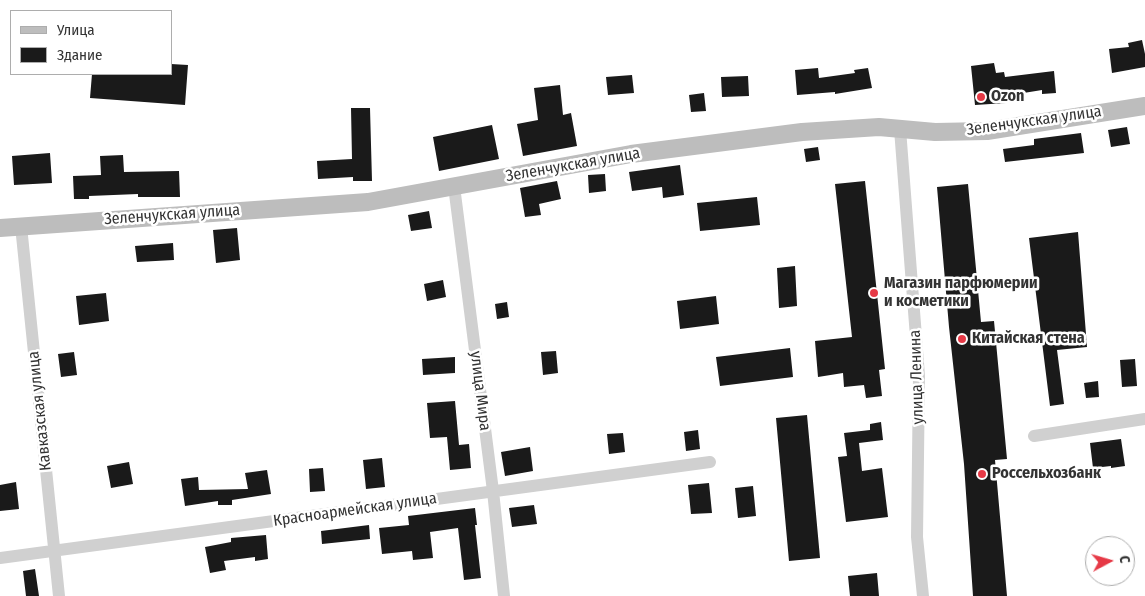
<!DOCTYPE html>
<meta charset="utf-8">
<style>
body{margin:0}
#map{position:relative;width:1145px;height:596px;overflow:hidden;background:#fff;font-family:"Fira Sans Condensed",sans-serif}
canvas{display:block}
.legend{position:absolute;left:10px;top:10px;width:162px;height:65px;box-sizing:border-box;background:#fff;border:1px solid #adadad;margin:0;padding:6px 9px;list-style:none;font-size:15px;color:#333}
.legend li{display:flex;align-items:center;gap:10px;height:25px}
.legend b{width:25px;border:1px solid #adadad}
.north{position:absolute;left:1085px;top:536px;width:50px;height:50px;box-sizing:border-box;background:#fff;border:1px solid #adadad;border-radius:50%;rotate:84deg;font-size:14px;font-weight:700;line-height:20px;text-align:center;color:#333}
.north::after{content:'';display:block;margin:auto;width:18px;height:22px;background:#e63946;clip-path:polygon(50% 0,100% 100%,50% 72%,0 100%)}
</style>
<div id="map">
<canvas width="1145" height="596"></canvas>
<ul class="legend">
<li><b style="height:6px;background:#bdbdbd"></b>Улица</li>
<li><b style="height:14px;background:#1a1a1a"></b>Здание</li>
</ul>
<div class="north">С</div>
</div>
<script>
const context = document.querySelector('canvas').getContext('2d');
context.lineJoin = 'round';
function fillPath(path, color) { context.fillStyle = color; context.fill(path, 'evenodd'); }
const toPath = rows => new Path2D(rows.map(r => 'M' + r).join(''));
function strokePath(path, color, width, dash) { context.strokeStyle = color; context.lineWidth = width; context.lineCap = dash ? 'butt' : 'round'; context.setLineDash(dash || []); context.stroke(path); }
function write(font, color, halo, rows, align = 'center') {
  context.font = font + ' "Fira Sans Condensed",sans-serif'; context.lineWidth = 5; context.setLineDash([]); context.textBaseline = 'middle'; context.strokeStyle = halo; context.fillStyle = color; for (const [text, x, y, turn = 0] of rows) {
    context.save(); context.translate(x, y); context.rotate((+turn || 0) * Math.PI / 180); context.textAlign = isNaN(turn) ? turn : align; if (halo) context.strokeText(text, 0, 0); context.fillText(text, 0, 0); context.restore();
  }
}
const building = toPath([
 [1142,40,1145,54,1145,67,1112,73,1109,49,1129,47,1128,43],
 [994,63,996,73,1004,72,1005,77,1054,71,1056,93,1042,94,1042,90,1005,96,1006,103,975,105,971,66],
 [171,64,188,65,185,105,90,98,92,74,171,74],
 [818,68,819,78,855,73,854,70,868,68,872,88,835,94,835,92,797,95,795,70],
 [632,75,634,93,608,95,606,77],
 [748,76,749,96,722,97,721,77],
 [560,85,563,115,571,113,577,146,523,156,517,124,538,120,534,88],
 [704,93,706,111,691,112,689,95],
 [351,108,370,108,372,181,353,181,353,177,318,179,317,161,352,159],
 [492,125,499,159,439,171,433,137],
 [1127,127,1130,144,1111,147,1108,130],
 [1081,133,1084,153,1005,162,1003,149,1034,145,1034,139],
 [818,147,820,160,806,162,804,149],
 [50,153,52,183,14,185,12,156],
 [123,155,124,172,179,171,180,197,138,197,138,194,89,196,89,199,74,199,73,176,101,175,100,156],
 [680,165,684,195,663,198,662,187,632,191,629,172],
 [605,174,606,191,589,193,588,175],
 [557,181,561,199,539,204,541,215,525,217,520,188],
 [865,181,885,369,879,370,882,396,866,398,864,385,844,387,843,373,818,377,815,341,852,337,835,184],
 [968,184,981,322,994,321,1007,459,995,460,1007,596,973,596,964,464,949,327,937,187],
 [757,197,760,225,700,231,697,203],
 [429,211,432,228,411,231,408,215],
 [237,228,240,260,216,263,213,230],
 [1078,232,1087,347,1057,350,1064,404,1050,406,1029,238],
 [173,243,174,260,137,262,135,246],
 [795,266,797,306,779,308,777,268],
 [443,280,446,297,427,301,424,284],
 [106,293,109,321,79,325,76,296],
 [716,296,719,324,680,329,677,301],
 [507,302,509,317,497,319,495,304],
 [790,348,793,377,720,386,716,357],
 [556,351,558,373,543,375,541,352],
 [74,352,77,375,61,377,58,354],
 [455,357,455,373,423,375,422,359],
 [1135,359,1137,386,1122,387,1120,360],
 [1098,381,1099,397,1086,398,1084,383],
 [455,401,459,445,469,444,471,468,450,470,447,437,430,438,427,403],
 [807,415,820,558,789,561,776,418],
 [881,422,883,440,859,443,862,471,882,468,888,517,846,522,838,457,847,456,844,433,870,430,870,424],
 [698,430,700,449,686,451,684,432],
 [623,433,625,452,609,454,607,434],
 [1121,439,1125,466,1111,468,1111,466,1093,468,1090,443],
 [530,447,533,471,505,476,501,452],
 [382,458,385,487,366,489,363,460],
 [129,462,133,484,111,488,107,466],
 [323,468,325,491,310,492,309,469],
 [267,470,271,494,232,500,232,505,218,505,218,501,185,506,181,479,198,477,199,490,248,489,245,473],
 [16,482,19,509,0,511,0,485],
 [709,483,712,513,691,514,688,485],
 [753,486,756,516,738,518,735,488],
 [534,505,537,524,512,527,509,508],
 [475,508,477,525,475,525,481,578,464,580,458,528,430,532,433,558,413,560,412,551,382,554,379,528,409,525,408,516],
 [369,525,370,539,322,544,321,531],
 [266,535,268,559,255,561,255,557,224,561,226,570,210,573,205,547,231,542,231,538],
 [35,569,39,596,26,596,23,571],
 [877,573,879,596,850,596,848,576]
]);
const street = toPath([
 [900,129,919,376,917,537,923,596],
 [454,186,493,491,504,596],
 [21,226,59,596],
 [1034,436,1145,419],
 [0,558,710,462]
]);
const secondary = toPath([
 [0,228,368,202,631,154,802,132,879,127,935,132,987,131,1145,106]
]);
const markers = [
 [981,97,5,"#e63946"],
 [874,293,5,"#e63946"],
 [962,339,5,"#e63946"],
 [982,474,5,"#e63946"]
];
const poiNames = [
 ["Ozon",991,97],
 ["Магазин парфюмерии",884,284],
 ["и косметики",884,302],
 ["Китайская стена",972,339],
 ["Россельхозбанк",992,474]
];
const streetNames = [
 ["Зеленчукская улица",1034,121,-8],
 ["Зеленчукская улица",573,165,-10],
 ["Зеленчукская улица",172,215,-4],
 ["улица Ленина",917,377,-92],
 ["улица Мира",480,391,83],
 ["Кавказская улица",40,411,-96],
 ["Красноармейская улица",355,510,-8]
];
fillPath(building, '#1a1a1a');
strokePath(street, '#d0d0d0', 12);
strokePath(secondary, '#bdbdbd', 18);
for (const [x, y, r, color] of markers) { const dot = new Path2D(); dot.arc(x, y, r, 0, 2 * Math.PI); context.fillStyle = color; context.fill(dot); strokePath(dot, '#fff', 2); }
write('bold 16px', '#333', '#fff', poiNames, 'left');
write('16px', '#333', '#fff', streetNames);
</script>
